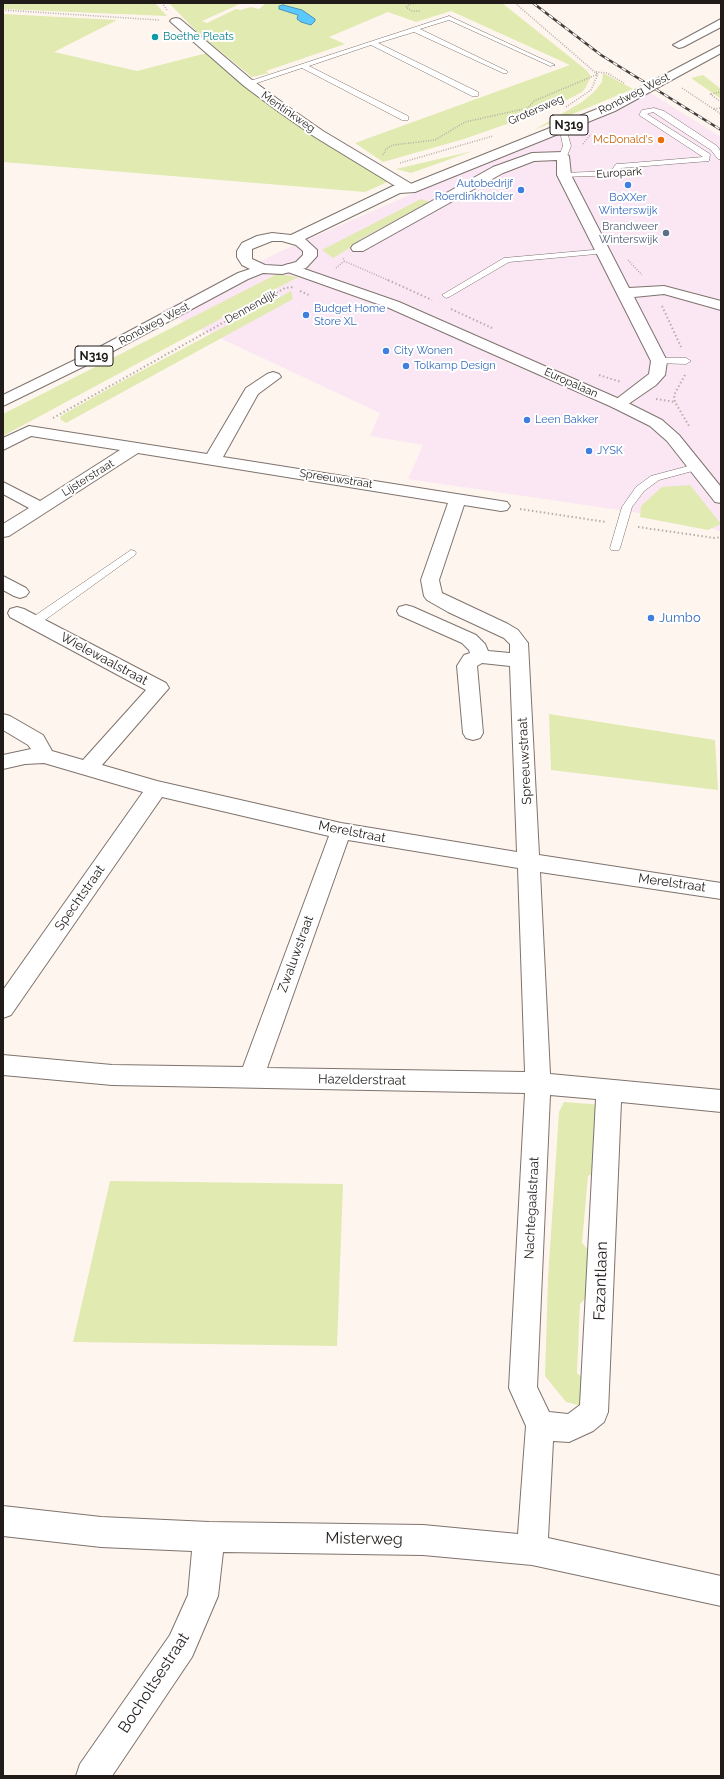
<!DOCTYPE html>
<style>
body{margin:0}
#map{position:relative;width:724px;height:1779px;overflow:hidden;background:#fff5ef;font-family:Raleway,sans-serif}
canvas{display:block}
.frame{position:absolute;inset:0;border:4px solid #211c1a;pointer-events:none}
</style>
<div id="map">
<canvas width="724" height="1779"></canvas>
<div class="frame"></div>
</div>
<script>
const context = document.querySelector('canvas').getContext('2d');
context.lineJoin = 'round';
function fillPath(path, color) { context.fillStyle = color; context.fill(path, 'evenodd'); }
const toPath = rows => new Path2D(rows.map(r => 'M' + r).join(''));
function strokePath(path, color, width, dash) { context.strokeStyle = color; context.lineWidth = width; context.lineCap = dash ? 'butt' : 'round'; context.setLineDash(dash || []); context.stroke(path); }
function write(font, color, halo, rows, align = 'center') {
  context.font = font + ' Raleway,sans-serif'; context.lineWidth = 4; context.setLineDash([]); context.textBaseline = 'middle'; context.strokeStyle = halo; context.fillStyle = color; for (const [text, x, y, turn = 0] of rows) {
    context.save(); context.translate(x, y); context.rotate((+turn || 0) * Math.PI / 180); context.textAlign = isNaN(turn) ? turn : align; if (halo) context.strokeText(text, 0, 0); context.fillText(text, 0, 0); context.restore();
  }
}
const commercial = toPath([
 [647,91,721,137,721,532,694,521,408,479,423,445,370,436,380,413,162,311,277,253]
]);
const green = toPath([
 [3,3,155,3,167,16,3,9],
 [169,3,242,3,202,21,207,23,236,9,241,10,251,7,259,9,266,3,502,3,585,69,591,76,586,87,582,92,550,109,464,139,383,162,355,143,570,65,451,11,416,22,388,12,329,37,345,44,266,71,269,73,252,77,200,35],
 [3,14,117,20,54,52,137,71,207,53,248,88,390,181,365,192,3,162],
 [603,73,633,89,534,130,582,102,594,92,602,82],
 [703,75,721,89,721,99,691,78],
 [473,151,411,173,396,169],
 [421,199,429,202,359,240,361,241,333,258,322,250],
 [277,274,298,277,3,436,3,414],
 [291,291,293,299,66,423,61,420,60,417,64,414,117,384],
 [690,485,721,524,708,530,640,517,641,506,662,487],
 [549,714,715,740,718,790,551,770],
 [564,1102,603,1105,600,1169,588,1176,582,1243,594,1256,591,1292,580,1304,577,1373,587,1382,586,1407,566,1402,545,1376,548,1279,559,1112],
 [110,1181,343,1184,337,1346,73,1342]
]);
const water = toPath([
 [283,5,302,10,315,19,315,21,311,25,301,22,297,19,298,15,279,9,279,6,283,5]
]);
const pathFar1 = toPath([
 [162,3,167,10],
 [421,3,410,4,406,7,412,11,421,11],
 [515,3,597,74],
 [3,10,159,20],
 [596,72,607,73,624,83],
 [682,88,721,114],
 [710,94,721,102],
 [711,94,721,92],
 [566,107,591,90,598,74],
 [714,109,721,108],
 [583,144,591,134],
 [383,155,386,149,393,145,435,140,465,122,528,108,534,101,598,74],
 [400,163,493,136],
 [628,260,642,275],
 [344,261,390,281],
 [336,268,344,261,343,257]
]);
const path = toPath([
 [388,280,432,300],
 [300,291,311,296],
 [662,306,681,347],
 [451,309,492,328],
 [599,375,621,382],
 [685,375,674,395,675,402,689,426],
 [656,399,675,402],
 [53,418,285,288,294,287],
 [520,509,606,522],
 [638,527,715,538,721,537]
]);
const service = toPath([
 [449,16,555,65,550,66,449,20,420,29,507,71,507,73,503,73,414,32,378,43,478,92,478,96,472,96,371,45,309,66,408,116,408,120,402,120,302,68,251,85,244,83,449,16],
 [654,108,664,111,717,146,721,152,721,159,718,159,711,150,653,112,647,114,710,154,709,161,621,168,619,171,627,173,623,175,561,177,560,175,564,173,611,171,616,164,619,164,703,157,639,115,642,110,654,108],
 [559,126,566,128,571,146,567,156,563,158,559,156,563,146,559,126],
 [604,249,607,249,607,253,509,262,449,297,446,298,442,295,504,258,604,249],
 [659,358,686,358,691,361,686,364,656,363,654,361,659,358],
 [696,464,701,467,700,469,659,480,644,491,632,507,620,548,619,550,611,550,610,548,622,507,636,487,651,476,696,464],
 [131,550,135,551,136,553,135,555,38,625,30,625,28,622,30,619,131,550]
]);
const minor = toPath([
 [176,18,180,19,252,80,287,106,323,131,415,186,417,189,415,192,405,192,315,137,279,112,244,86,172,23,170,21,172,19,176,18],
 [721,19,721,27,683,47,679,48,673,45,721,19],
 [563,152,569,156,571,175,629,288,664,286,721,301,721,310,664,294,634,297,667,361,665,375,656,385,624,407,618,409,612,407,610,404,649,374,651,361,557,175,557,160,534,161,503,173,363,251,353,251,351,248,353,245,493,167,532,153,563,152],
 [273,372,279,374,281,377,258,394,223,457,501,501,507,502,510,506,507,510,501,511,464,505,439,580,442,593,508,624,518,630,528,643,539,855,721,883,721,899,540,872,550,1074,721,1090,721,1112,621,1102,608,1412,604,1422,593,1431,569,1442,553,1441,548,1538,721,1576,721,1606,532,1565,423,1555,223,1552,218,1596,192,1657,112,1776,76,1776,80,1764,170,1635,188,1595,192,1551,101,1547,3,1536,3,1506,101,1517,209,1522,423,1525,518,1534,526,1426,509,1388,525,1093,112,1085,3,1075,3,1055,112,1065,243,1067,329,836,162,797,11,1015,3,1018,3,990,143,792,44,763,25,764,3,769,3,755,31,749,28,745,3,730,3,714,10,716,43,735,52,751,83,760,146,690,10,617,8,613,10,609,17,607,24,609,166,683,169,688,102,765,157,781,341,823,517,852,510,666,482,663,477,666,483,733,480,738,473,740,466,738,463,733,457,666,464,655,470,653,469,650,462,643,399,615,397,611,399,607,406,605,413,607,476,635,485,644,488,651,510,653,510,644,504,638,448,612,427,600,424,596,421,580,448,503,138,453,9,536,3,537,3,524,29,508,3,494,3,482,40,501,120,450,31,436,3,450,3,438,29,426,207,454,246,388,267,374,273,372],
 [348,840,518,868,525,1072,267,1068,348,840],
 [550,1095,596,1099,580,1405,568,1414,549,1412,537,1387,550,1095],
 [3,576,26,588,29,592,26,596,20,598,14,596,3,590,3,576]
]);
const tertiary = toPath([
 [290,264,399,302,624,401,662,420,679,435,721,487,721,503,715,502,667,441,650,426,612,407,389,308,285,271,283,268,285,265,290,264]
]);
const primary = toPath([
 [721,45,721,53,615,111,415,192,400,193,305,239,317,250,317,256,306,268,282,274,263,273,248,279,89,364,3,406,3,395,79,358,238,273,250,269,242,265,237,257,237,251,242,243,257,236,272,233,291,235,393,186,408,185,607,105,721,45],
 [272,241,282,241,296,245,303,251,303,255,296,262,282,266,265,265,252,259,252,249,272,241]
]);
const rail = toPath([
 [533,3,601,55,721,130]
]);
const markers = [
 [155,37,4,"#0f9aa8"],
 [661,140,4,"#e8710a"],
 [628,185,4,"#3f7fe0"],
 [521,190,4,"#3f7fe0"],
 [666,233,4,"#5c6f8a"],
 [306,315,4,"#3f7fe0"],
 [386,351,4,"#3f7fe0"],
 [406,366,4,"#3f7fe0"],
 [527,420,4,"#3f7fe0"],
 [589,451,4,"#3f7fe0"],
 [651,618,4,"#3f7fe0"]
];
const farCulturenames = [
 ["Boethe Pleats",163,37]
];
const farStreetnames = [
 ["Rondweg West",634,94,-27],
 ["Grotersweg",536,110,-24],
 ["Mentinkweg",288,112,35],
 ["Europark",619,173,-4],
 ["Dennendijk",251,307,-29],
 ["Rondweg West",154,324,-28],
 ["Europalaan",571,383,24],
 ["Lijsterstraat",88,478,-32],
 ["Spreeuwstraat",336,479,9]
];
const farFoodnames = [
 ["McDonald's",653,140]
];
const farShopnames = [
 ["Autobedrijf",513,184,"right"],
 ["Roerdinkholder",513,197,"right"],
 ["BoXXer",628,198,"center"],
 ["Winterswijk",628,211,"center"],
 ["Budget Home",314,309],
 ["Store XL",314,322],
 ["City Wonen",394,351],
 ["Tolkamp Design",414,366],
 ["Leen Bakker",535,420],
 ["JYSK",597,451]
];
const farServicenames = [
 ["Brandweer",658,227],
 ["Winterswijk",658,240]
];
const shields = [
 [569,125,38],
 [94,356,38]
];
const shieldNames = [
 ["N319",569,125],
 ["N319",94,356]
];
const shopNames = [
 ["Jumbo",659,618]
];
const streetNames = [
 ["Wielewaalstraat",104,659,28],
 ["Spreeuwstraat",525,761,-93],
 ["Merelstraat",352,832,11],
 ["Merelstraat",672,883,8],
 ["Spechtstraat",80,898,-55],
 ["Zwaluwstraat",296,954,-70],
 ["Hazelderstraat",362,1080,1],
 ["Nachtegaalstraat",532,1208,-87]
];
const nearStreetnames = [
 ["Fazantlaan",601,1281,-88],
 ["Misterweg",364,1539,1],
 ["Bocholtsestraat",154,1683,-57]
];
fillPath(commercial, '#fbe6f4');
fillPath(green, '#e1eab0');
fillPath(water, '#5bc9fd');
strokePath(water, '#4a95b9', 1);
strokePath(service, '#7e736d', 1);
strokePath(minor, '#7e736d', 2);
strokePath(tertiary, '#7e736d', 2);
strokePath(primary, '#7e736d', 2);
strokePath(pathFar1, '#b5ada8', 1.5, [1, 1.5]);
strokePath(path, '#b5ada8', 2, [1.5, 2.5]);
fillPath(service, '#fff');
fillPath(minor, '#fff');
fillPath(tertiary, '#fff');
fillPath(primary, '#fff');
strokePath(rail, '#453f3c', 2.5);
strokePath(rail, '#fff', 1.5, [5]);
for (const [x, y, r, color] of markers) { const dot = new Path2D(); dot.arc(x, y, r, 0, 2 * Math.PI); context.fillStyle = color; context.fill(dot); strokePath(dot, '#fff', 1.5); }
write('11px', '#0d838f', '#fff', farCulturenames, 'left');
write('11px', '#211c1a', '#fff', farStreetnames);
write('11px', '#c56008', '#fff', farFoodnames, 'right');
write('11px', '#366cbe', '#fff', farShopnames, 'left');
write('11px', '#4e5e75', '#fff', farServicenames, 'right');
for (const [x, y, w] of shields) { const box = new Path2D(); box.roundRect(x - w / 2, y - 10, w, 20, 3); context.fillStyle = '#fff'; context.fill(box); strokePath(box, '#211c1a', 1); }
write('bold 12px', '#211c1a', null, shieldNames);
write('13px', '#366cbe', '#fff', shopNames, 'left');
write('13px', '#211c1a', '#fff', streetNames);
write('16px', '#211c1a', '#fff', nearStreetnames);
</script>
